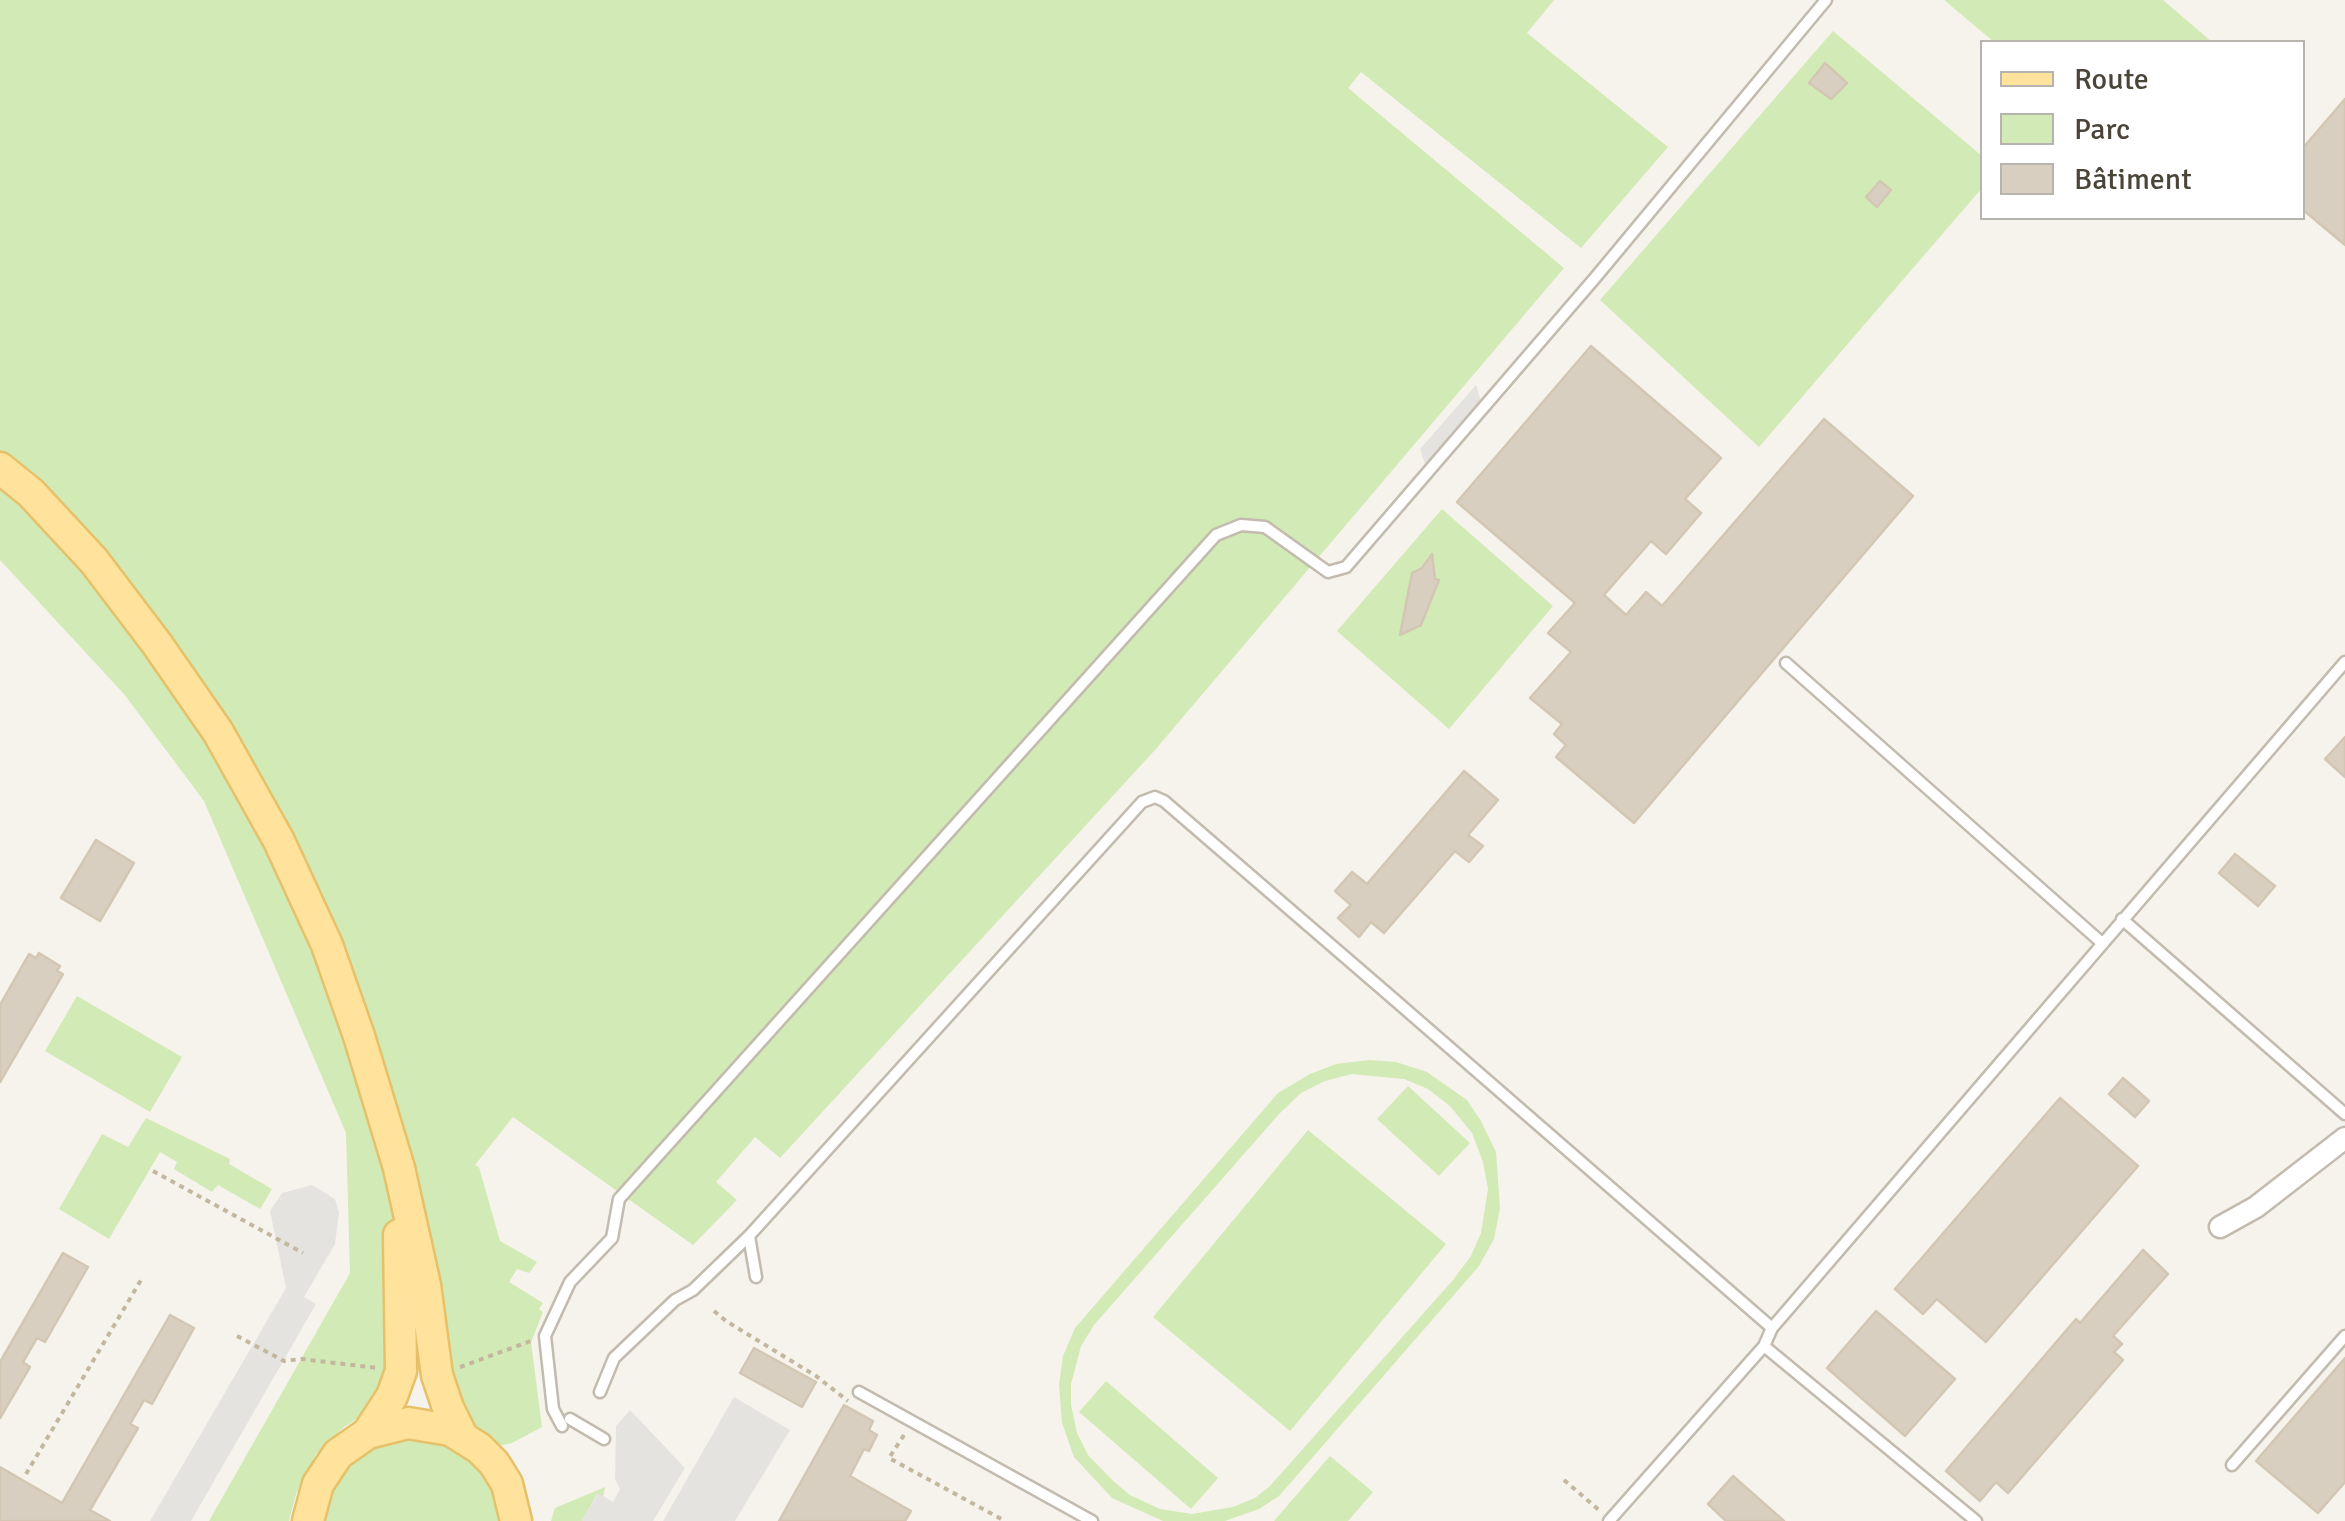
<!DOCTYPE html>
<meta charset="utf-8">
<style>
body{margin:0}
#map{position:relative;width:2345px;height:1521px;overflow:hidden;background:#f6f3ec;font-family:Signika,sans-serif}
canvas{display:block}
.legend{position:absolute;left:1980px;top:40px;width:325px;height:180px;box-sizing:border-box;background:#fff;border:2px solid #b7b4b0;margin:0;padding:12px 18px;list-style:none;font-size:30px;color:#4b4439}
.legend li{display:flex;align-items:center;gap:20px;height:50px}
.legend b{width:50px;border:2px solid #b7b4b0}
</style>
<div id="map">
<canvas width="2345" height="1521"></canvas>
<ul class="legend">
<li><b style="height:12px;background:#ffe39c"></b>Route</li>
<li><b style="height:28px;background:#d2eab5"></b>Parc</li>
<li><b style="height:28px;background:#d8cfc1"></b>Bâtiment</li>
</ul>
</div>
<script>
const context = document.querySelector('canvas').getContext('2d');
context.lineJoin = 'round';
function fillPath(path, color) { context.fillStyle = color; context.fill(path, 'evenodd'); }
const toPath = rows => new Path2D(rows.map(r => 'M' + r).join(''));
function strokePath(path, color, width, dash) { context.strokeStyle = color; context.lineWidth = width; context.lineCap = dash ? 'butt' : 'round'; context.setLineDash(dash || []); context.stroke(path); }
const green = toPath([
 [0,0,1554,0,1527,33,1668,147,1581,248,1361,72,1348,88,1564,268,1155,750,780,1158,755,1137,716,1182,737,1200,693,1245,513,1117,475,1165,479,1167,500,1241,537,1262,529,1273,517,1269,509,1282,543,1303,539,1309,543,1312,531,1342,542,1427,512,1443,498,1446,480,1440,395,1278,386,1369,371,1410,344,1427,316,1454,296,1494,289,1521,209,1521,350,1273,346,1133,204,801,124,694,0,560],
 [1944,0,2163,0,2212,42,1994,42],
 [1833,31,1982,156,1982,188,1759,447,1600,300],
 [1442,509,1553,606,1449,729,1337,631],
 [77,996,182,1057,150,1112,45,1051],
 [1369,1060,1396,1062,1427,1072,1467,1100,1481,1121,1496,1152,1500,1208,1494,1239,1479,1266,1279,1496,1259,1509,1225,1521,1163,1521,1112,1498,1074,1457,1062,1423,1059,1385,1063,1356,1075,1328,1278,1093,1310,1074,1336,1064],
 [1352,1074,1404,1079,1428,1089,1450,1106,1472,1133,1483,1162,1488,1189,1481,1233,1471,1256,1453,1280,1270,1486,1255,1498,1233,1507,1192,1514,1160,1509,1130,1495,1111,1479,1088,1455,1077,1433,1071,1405,1071,1384,1081,1346,1094,1325,1279,1114,1301,1093,1325,1081],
 [1408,1086,1470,1143,1439,1176,1377,1119],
 [146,1118,230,1159,229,1164,272,1189,260,1209,218,1185,212,1192,174,1169,177,1162,160,1152,109,1239,59,1209,102,1134,128,1147],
 [1308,1130,1446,1244,1290,1431,1153,1317],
 [1106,1381,1218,1478,1191,1509,1079,1412],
 [401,1436,437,1439,469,1456,492,1483,502,1521,320,1521,323,1501,340,1470,367,1447],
 [1330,1456,1373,1492,1348,1521,1274,1521],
 [605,1487,603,1497,597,1494,582,1521,551,1521,555,1508]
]);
const parking = toPath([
 [1476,385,1483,407,1428,472,1420,449],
 [312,1185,335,1199,339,1213,335,1244,304,1297,316,1304,191,1521,150,1521,286,1288,270,1211,282,1193],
 [734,1397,790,1430,735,1521,663,1521],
 [630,1410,685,1468,653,1521,582,1521,598,1493,613,1502,620,1489,615,1479,616,1426]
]);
const building = toPath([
 [1825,63,1847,83,1831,99,1809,83,1825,63],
 [2345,99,2345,245,2302,209,2302,149,2345,99],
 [1880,181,1891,190,1877,207,1866,197,1880,181],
 [1591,346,1721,458,1685,499,1701,513,1666,554,1651,541,1604,595,1626,615,1646,592,1662,606,1824,419,1913,496,1634,823,1556,757,1566,745,1554,734,1562,724,1530,698,1571,652,1548,633,1575,603,1457,502,1591,346],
 [1432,554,1435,579,1439,580,1421,625,1400,635,1412,573,1422,568,1432,554],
 [2345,737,2345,777,2325,759,2345,737],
 [1464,771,1498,800,1468,835,1483,846,1469,862,1455,851,1384,933,1371,922,1359,937,1338,918,1351,905,1335,891,1352,872,1367,884,1464,771],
 [96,840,134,863,100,921,61,898,96,840],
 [2235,854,2275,886,2258,906,2219,873,2235,854],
 [39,953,60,966,57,971,63,974,0,1082,0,1005,29,954,36,958,39,953],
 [2123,1078,2149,1101,2135,1117,2109,1094,2123,1078],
 [2060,1098,2138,1166,1986,1342,1937,1299,1923,1314,1895,1289,2060,1098],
 [2143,1250,2168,1274,2113,1336,2122,1344,2114,1352,2123,1360,2008,1493,1996,1482,1980,1501,1946,1471,2076,1319,2080,1323,2143,1250],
 [63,1253,88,1267,45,1342,37,1338,23,1362,30,1367,0,1418,0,1362,63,1253],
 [1876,1311,1955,1379,1905,1436,1827,1368,1876,1311],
 [170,1315,194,1328,152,1404,144,1400,130,1424,138,1428,90,1510,110,1521,0,1521,0,1467,62,1503,170,1315],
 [754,1348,816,1382,802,1407,740,1373,754,1348],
 [2345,1358,2345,1482,2318,1513,2256,1461,2345,1358],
 [844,1405,873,1421,869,1430,877,1435,869,1451,864,1449,850,1476,911,1511,905,1521,779,1521,844,1405],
 [1733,1476,1784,1521,1726,1521,1708,1504,1733,1476]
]);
const path = toPath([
 [153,1171,303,1253],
 [714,1311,726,1321,816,1376,848,1401],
 [237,1336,284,1361,301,1359,378,1368],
 [460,1367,531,1341],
 [904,1435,889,1458,1005,1521],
 [26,1474,141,1280],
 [1564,1480,1600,1511]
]);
const service = toPath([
 [1786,663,2102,943],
 [2122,919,2345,1114],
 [749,1236,756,1277],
 [1764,1346,1976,1521],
 [600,1392,614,1358,675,1300,693,1290,749,1236,1142,802,1155,797,1164,801,1389,995,1772,1328],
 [859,1392,1092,1521],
 [570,1419,604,1439],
 [562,1426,553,1409,545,1336,570,1282,612,1238,619,1199,1216,535,1241,525,1265,527,1328,572,1346,567,1595,278,1826,0],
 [2232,1465,2345,1336],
 [1609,1521,1764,1346,1772,1328,2345,662]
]);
const minor = toPath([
 [2220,1227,2256,1207,2345,1138]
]);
const primary = toPath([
 [0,468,31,493,94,561,157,644,218,732,279,841,327,945,359,1036,399,1168,425,1285,437,1375,448,1408,462,1436],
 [368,1433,392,1396,401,1371,399,1235],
 [308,1521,318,1484,338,1454,368,1433,408,1423,450,1430,479,1448,494,1463,507,1484,516,1521]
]);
fillPath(green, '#d2eab5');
fillPath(parking, '#e5e3e0');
fillPath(building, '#d8cfc1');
strokePath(building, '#d3c7b4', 2.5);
strokePath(service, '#c2bbae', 15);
strokePath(minor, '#c2bbae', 25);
strokePath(primary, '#e6c16a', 35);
strokePath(path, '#c4b79f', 4, [5, 5]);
strokePath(service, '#fff', 10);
strokePath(minor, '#fff', 20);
strokePath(primary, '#ffe39c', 30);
</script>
